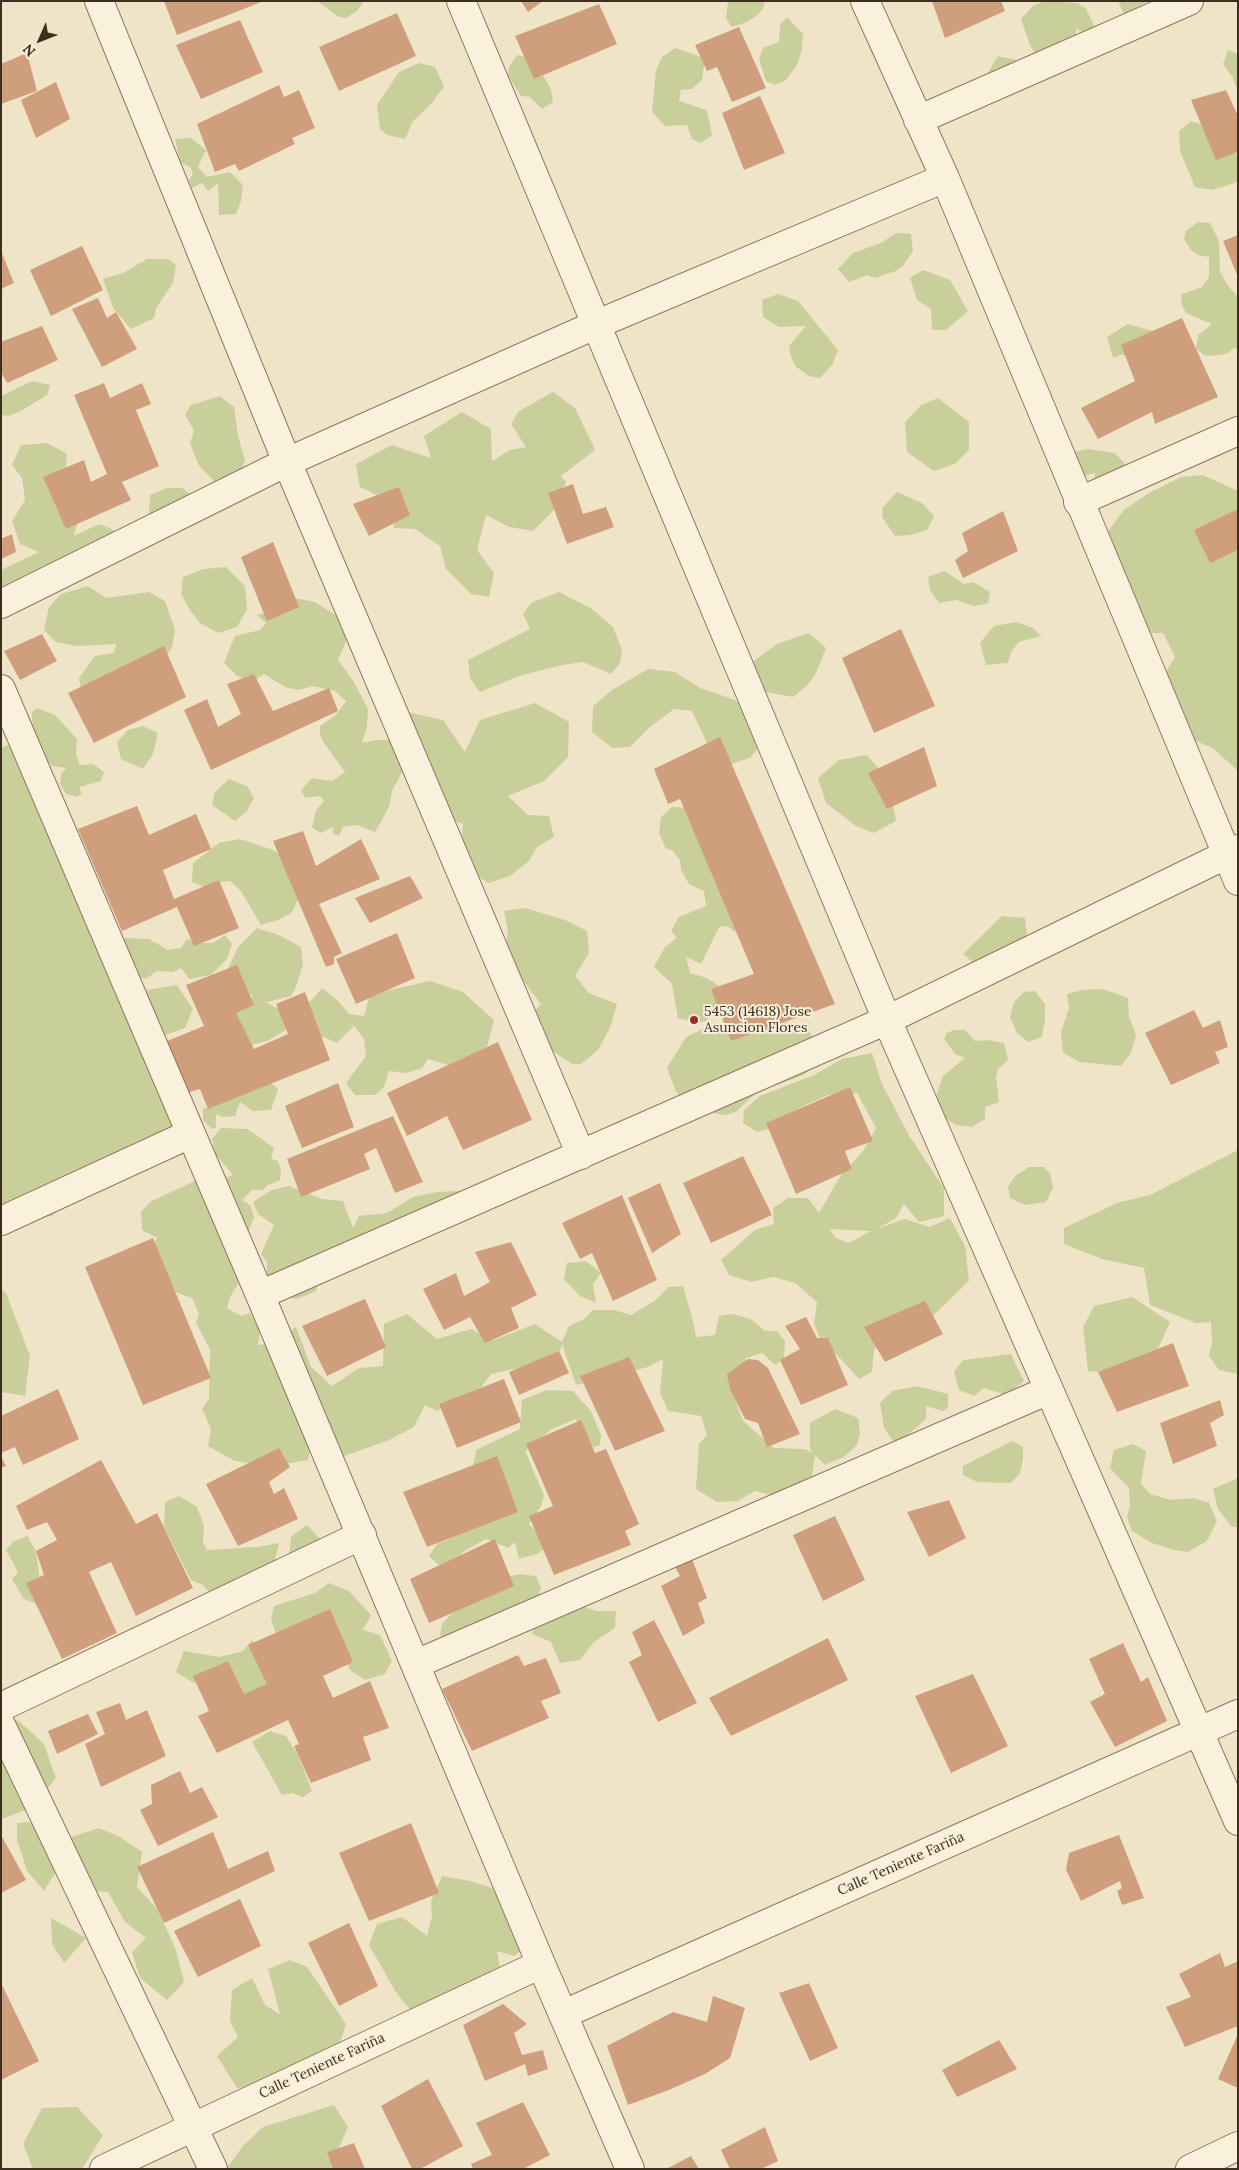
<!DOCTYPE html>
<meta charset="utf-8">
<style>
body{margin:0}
#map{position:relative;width:1239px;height:2170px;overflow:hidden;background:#f0e4c8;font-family:Lora,serif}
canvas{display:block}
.frame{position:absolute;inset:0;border:2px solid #3d2e20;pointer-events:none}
.north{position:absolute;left:15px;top:15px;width:50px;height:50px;-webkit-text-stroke:4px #f7eed8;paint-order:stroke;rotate:226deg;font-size:14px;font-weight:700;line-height:20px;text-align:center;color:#3d2e20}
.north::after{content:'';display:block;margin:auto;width:18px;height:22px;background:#3d2e20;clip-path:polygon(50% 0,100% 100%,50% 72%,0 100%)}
</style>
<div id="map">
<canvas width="1239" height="2170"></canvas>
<div class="frame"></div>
<div class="north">N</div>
</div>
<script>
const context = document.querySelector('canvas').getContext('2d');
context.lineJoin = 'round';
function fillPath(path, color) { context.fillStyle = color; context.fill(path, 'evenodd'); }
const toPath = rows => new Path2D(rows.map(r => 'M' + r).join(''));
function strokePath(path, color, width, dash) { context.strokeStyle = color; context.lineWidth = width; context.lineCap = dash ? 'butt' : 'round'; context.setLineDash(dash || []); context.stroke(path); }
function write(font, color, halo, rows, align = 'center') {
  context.font = font + ' Lora,serif'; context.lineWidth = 4; context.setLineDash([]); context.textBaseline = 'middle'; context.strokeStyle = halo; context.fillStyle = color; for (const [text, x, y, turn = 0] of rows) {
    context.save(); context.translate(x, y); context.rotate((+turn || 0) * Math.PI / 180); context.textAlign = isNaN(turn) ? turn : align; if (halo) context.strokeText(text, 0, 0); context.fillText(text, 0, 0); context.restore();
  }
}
const green = toPath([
 [317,1,364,1,357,11,346,18,339,17],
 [728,1,765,1,763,9,756,16,747,22,732,27,726,19],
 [1046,1,1077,3,1086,8,1096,30,1091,36,1076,29,1076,42,1037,57,1030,45,1021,19,1034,5],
 [1118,1,1149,1,1138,7,1130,16,1125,16],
 [787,17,803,34,802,49,797,65,786,80,775,85,766,81,759,59,763,48,779,42,780,25],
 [675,48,705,58,702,80,692,89,681,90,679,101,707,110,712,135,701,143,692,139,687,125,665,126,652,112,656,70,662,57],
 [1228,50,1238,54,1238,93,1233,78,1223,64],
 [517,55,533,58,551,89,553,102,542,109,530,97,521,96,508,75,509,67],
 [998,56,1016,60,1017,83,981,84],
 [419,63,435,67,444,86,433,102,413,121,405,139,387,135,380,129,377,105,399,72],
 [1191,121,1205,126,1238,155,1238,182,1212,190,1195,187,1180,151,1179,131],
 [191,138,206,150,198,167,207,177,230,172,243,185,241,201,236,214,219,215,218,183,208,191,202,183,192,188,189,181,193,173,191,168,180,162,175,139],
 [1198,222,1210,223,1219,241,1220,272,1229,287,1238,297,1238,349,1234,348,1228,353,1220,355,1206,356,1196,349,1198,335,1212,324,1186,313,1181,303,1182,294,1202,287,1209,277,1209,257,1198,255,1191,250,1184,239,1186,231],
 [896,233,911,234,913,251,903,266,896,271,875,278,867,275,849,282,838,269,853,253,881,243],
 [147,259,168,259,176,265,173,283,156,308,154,318,131,329,113,308,103,279,123,273],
 [923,270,950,280,968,311,946,330,932,330,931,309,917,300,910,278],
 [778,294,798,301,838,350,832,365,820,378,809,376,795,366,791,357,789,346,806,326,779,327,763,317,762,300],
 [1128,324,1153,331,1149,341,1133,356,1120,355,1113,358,1107,337],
 [32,381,50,385,47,395,21,411,8,416,1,415,1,396],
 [553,392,575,408,595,450,561,476,566,482,554,510,533,531,509,527,486,515,477,550,494,573,489,597,471,594,446,569,440,546,415,529,394,528,387,500,360,487,356,464,392,445,431,458,424,436,462,412,491,429,492,461,510,450,526,447,511,424,519,411],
 [220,396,234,407,238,436,245,461,238,477,218,485,199,466,190,443,194,431,185,415,191,405],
 [938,398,969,422,969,450,955,464,934,471,907,452,905,422,921,405],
 [47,443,67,454,64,485,83,502,74,536,99,524,114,530,107,564,65,568,27,607,13,598,1,614,1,570,39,552,20,544,12,521,25,500,22,478,12,465,21,445],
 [1088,449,1115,453,1126,465,1122,478,1095,484,1095,473,1083,476,1071,461,1074,452],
 [1203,475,1238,491,1238,771,1214,749,1190,738,1159,692,1168,668,1175,657,1163,633,1143,633,1115,566,1108,531,1124,510,1149,493,1181,477],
 [167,488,182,488,193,496,184,528,158,542,147,541,150,495],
 [897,492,922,503,934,516,927,530,910,535,895,536,882,517,883,507],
 [226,567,245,586,247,609,237,627,218,633,200,623,190,610,181,594,183,577,203,569],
 [944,571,964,584,973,582,990,592,988,603,974,606,956,600,939,603,930,590,928,577],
 [88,586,106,598,149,592,165,601,175,630,172,648,153,672,81,690,79,678,95,656,114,653,116,644,77,646,56,642,44,630,49,607,61,594],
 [559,592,592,609,613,627,622,650,620,663,611,674,583,662,562,665,519,676,480,692,470,678,468,660,530,629,523,614,531,603],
 [289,597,315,602,337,616,348,637,338,660,354,682,368,709,367,727,362,743,375,740,393,740,404,768,392,791,389,807,375,832,357,825,343,827,339,836,333,833,333,827,321,833,312,828,316,810,324,801,320,796,305,798,301,790,312,778,332,781,345,772,324,743,320,735,320,726,336,715,346,701,335,691,313,686,298,690,285,687,264,674,253,682,237,676,224,663,235,636,260,630,266,623,257,615,271,611],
 [1016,622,1033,628,1041,636,1019,642,1011,652,1008,663,986,665,980,643,994,626],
 [809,633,826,648,816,673,807,686,793,697,761,691,751,663,777,644],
 [648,669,675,672,700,688,735,700,756,720,759,747,750,758,731,764,710,750,692,711,674,709,650,727,630,747,612,748,592,732,593,706,612,690],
 [535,703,569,722,568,757,544,781,508,796,528,815,549,816,554,837,537,847,529,861,510,876,489,883,468,871,461,849,463,824,451,820,407,712,443,720,465,752,480,720],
 [37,708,55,715,77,739,76,754,80,765,93,764,104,772,101,781,79,787,82,794,77,797,66,794,60,784,61,774,66,768,52,766,33,743,32,712],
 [143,726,158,733,153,754,143,769,121,759,117,742,128,730],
 [12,743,111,955,125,938,149,939,168,950,181,948,187,939,201,943,213,943,225,935,232,944,227,959,211,975,189,979,181,968,173,972,157,971,146,979,118,971,176,1125,98,1170,52,1216,1,1220,1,748],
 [867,755,888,779,896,821,874,833,856,826,826,803,818,778,839,760],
 [229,779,247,786,254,798,247,811,235,821,212,805,215,792],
 [672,807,690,808,748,926,735,932,727,926,719,927,701,964,686,957,690,973,707,978,719,986,717,1006,707,1021,697,1023,678,1018,672,984,654,967,665,947,677,938,671,931,679,917,706,906,704,891,689,884,681,870,680,860,672,850,666,849,659,833,661,817],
 [240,839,273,850,292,861,304,889,291,913,278,920,261,925,241,891,230,881,220,882,207,888,192,882,193,863,219,843],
 [525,908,565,920,587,931,589,953,575,976,589,993,617,1004,610,1028,598,1050,581,1064,572,1064,545,1046,532,1014,541,1004,515,970,505,951,508,931,504,911],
 [1002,916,1025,918,1027,935,1024,947,982,970,963,954],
 [257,928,279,935,301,947,303,964,296,987,291,996,267,1002,261,1000,287,1013,286,1030,267,1041,250,1045,231,1035,236,1008,253,996,241,990,226,973,238,947],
 [430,981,463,992,494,1020,487,1047,448,1065,428,1059,422,1068,406,1073,389,1071,384,1087,375,1095,355,1095,346,1083,366,1056,364,1039,354,1026,337,1043,324,1037,310,1036,298,1024,309,1003,322,988,339,1002,349,1014,364,1016,369,998,385,991],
 [177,985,193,1009,185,1028,160,1037,132,1004,147,990],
 [1103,989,1128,998,1129,1017,1136,1035,1131,1053,1121,1066,1080,1062,1063,1053,1061,1032,1069,1008,1067,994,1082,990],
 [1035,991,1045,1004,1045,1019,1042,1037,1028,1042,1017,1033,1010,1017,1014,1002,1024,992],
 [785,1022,807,1028,824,1055,804,1075,757,1092,736,1112,725,1115,686,1109,674,1087,667,1068,686,1037,715,1023,755,1032],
 [954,1030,965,1030,975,1041,987,1040,1004,1043,1008,1060,998,1069,996,1077,999,1102,985,1107,985,1119,972,1127,956,1125,944,1118,933,1105,943,1076,965,1058,955,1054,944,1039,947,1033],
 [872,1053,882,1084,910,1137,944,1188,944,1216,919,1222,904,1204,896,1218,877,1229,904,1219,930,1227,950,1218,965,1246,969,1281,908,1340,882,1338,874,1350,872,1372,859,1379,841,1359,823,1345,814,1324,817,1302,795,1283,773,1277,751,1282,729,1275,721,1260,755,1230,774,1224,773,1208,788,1198,808,1198,819,1213,841,1175,863,1151,876,1128,857,1093,828,1095,799,1108,792,1116,773,1128,757,1132,743,1123,744,1110,760,1096,814,1075,842,1059],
 [830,1230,830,1229,871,1231,849,1243,836,1238],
 [263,1076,278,1089,271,1110,253,1111,240,1102,235,1116,223,1117,216,1114,216,1128,212,1129,203,1120,203,1108,212,1108,220,1100],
 [221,1128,247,1129,262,1139,274,1148,271,1159,278,1161,281,1170,280,1180,268,1185,263,1190,252,1190,242,1200,250,1205,254,1217,236,1264,238,1284,230,1297,227,1308,241,1316,250,1313,260,1331,258,1345,266,1344,272,1360,284,1373,313,1435,308,1460,275,1466,235,1461,208,1446,211,1429,202,1409,209,1399,210,1350,196,1323,199,1314,192,1298,165,1288,149,1253,157,1238,142,1230,141,1212,150,1202,201,1178,220,1180,233,1175,215,1154,212,1139],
 [1238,1150,1238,1374,1219,1370,1209,1356,1212,1343,1211,1322,1196,1323,1150,1305,1144,1268,1102,1259,1064,1244,1064,1228,1117,1203,1150,1195],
 [1029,1167,1044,1167,1050,1173,1053,1188,1046,1202,1025,1205,1010,1198,1008,1187,1015,1176],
 [289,1186,322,1199,343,1201,353,1228,359,1216,387,1213,413,1197,437,1192,459,1191,458,1216,391,1254,375,1255,321,1273,316,1291,297,1299,276,1295,267,1280,267,1262,261,1254,274,1225,258,1214,253,1202,272,1190],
 [586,1261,601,1273,593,1284,596,1303,580,1296,564,1279,567,1263],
 [683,1286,693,1321,696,1337,715,1335,719,1316,733,1314,751,1319,765,1331,777,1331,785,1341,784,1358,775,1365,762,1353,746,1358,742,1372,746,1382,736,1402,743,1421,774,1448,804,1449,813,1453,810,1449,810,1423,835,1409,858,1418,860,1433,857,1445,844,1457,825,1465,815,1455,812,1476,802,1489,771,1495,755,1491,738,1501,717,1502,696,1489,699,1444,707,1435,701,1416,668,1411,660,1393,663,1359,648,1367,576,1385,562,1344,561,1349,538,1364,491,1374,473,1399,453,1401,437,1411,425,1405,414,1427,389,1440,344,1456,327,1443,275,1341,296,1327,311,1367,332,1386,359,1368,383,1366,384,1324,407,1314,437,1339,471,1329,494,1340,535,1324,562,1342,569,1326,584,1319,593,1310,614,1310,631,1315,656,1300,668,1287],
 [1,1289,6,1293,30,1356,25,1396,1,1392],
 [1132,1297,1170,1322,1153,1360,1119,1374,1088,1371,1083,1327,1094,1306],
 [1011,1354,1024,1381,1006,1395,984,1388,974,1396,959,1390,954,1372,963,1360],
 [917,1386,948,1394,948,1407,943,1411,926,1406,926,1419,896,1445,884,1428,880,1403,892,1391],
 [547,1390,573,1391,591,1411,601,1435,600,1445,589,1449,576,1419,550,1430,537,1443,525,1451,544,1495,541,1506,529,1524,550,1545,537,1554,519,1559,515,1542,508,1548,486,1539,464,1551,453,1564,439,1565,429,1556,437,1544,454,1537,472,1522,473,1468,476,1450,520,1429,522,1400],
 [1012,1441,1023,1447,1023,1459,1020,1473,1011,1483,977,1482,963,1475,963,1466],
 [1133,1444,1146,1451,1141,1484,1150,1494,1171,1500,1193,1498,1209,1503,1217,1521,1207,1541,1188,1552,1174,1550,1152,1543,1132,1531,1127,1517,1130,1506,1129,1488,1110,1468,1114,1450],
 [1238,1478,1238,1527,1232,1527,1218,1509,1213,1489],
 [179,1496,197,1507,204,1526,203,1542,207,1550,257,1547,279,1543,267,1593,243,1608,225,1610,203,1585,191,1580,164,1527,165,1502],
 [307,1525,323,1542,289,1557,291,1537],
 [27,1536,36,1551,42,1597,35,1603,24,1599,12,1579,18,1572,6,1550,13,1542],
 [519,1574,536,1576,541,1588,537,1600,507,1629,494,1646,482,1651,454,1650,440,1635,442,1624,453,1612,495,1580],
 [329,1583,349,1591,371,1615,363,1630,380,1635,392,1661,385,1674,365,1680,349,1669,346,1652,336,1621,276,1634,271,1619,274,1606,315,1593],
 [573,1603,596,1611,616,1611,615,1628,594,1642,580,1660,560,1663,551,1642,532,1634,539,1619],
 [252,1640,265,1653,274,1698,230,1693,211,1674,194,1683,176,1672,184,1651,219,1657,243,1651],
 [1,1717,19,1721,44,1744,56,1778,31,1808,2,1819],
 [270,1731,286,1736,298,1755,312,1791,303,1797,292,1793,282,1795,252,1742],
 [40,1822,59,1867,44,1891,27,1871,17,1840,17,1823],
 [99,1828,120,1837,142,1852,137,1887,158,1910,176,1950,184,1982,167,2000,140,1978,132,1952,146,1938,125,1922,108,1892,93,1891,79,1858,71,1837],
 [442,1876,470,1881,492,1888,510,1912,527,1947,514,1956,497,1951,501,1974,411,2011,395,1991,369,1945,377,1924,402,1917,427,1936,432,1916,431,1901],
 [51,1918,86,1938,64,1963,52,1944],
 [290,1960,307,1967,346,2024,338,2049,257,2085,237,2088,217,2056,238,2037,230,2021,232,1990,252,1978,265,2005,280,2014,268,1969],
 [334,2105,348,2127,332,2164,333,2169,226,2169,243,2146,263,2127],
 [77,2107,103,2135,82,2169,33,2169,23,2144,42,2108]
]);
const building = toPath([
 [164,1,264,1,177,35],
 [521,1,543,1,528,12],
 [932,1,1001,1,1005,11,945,38],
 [599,4,617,44,534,79,515,36],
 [397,13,416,56,339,91,319,47],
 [240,20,263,72,201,99,176,45],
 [739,27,766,88,732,102,717,67,707,71,695,45],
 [27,53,37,91,1,104,1,64],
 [56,82,70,119,36,138,21,100],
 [279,85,284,97,299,90,315,128,292,138,295,144,239,171,235,164,215,172,197,124],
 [1226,90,1238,116,1238,152,1216,160,1191,100],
 [760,96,785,153,744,170,722,113],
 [1238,235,1238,277,1223,241],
 [82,246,103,290,51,316,30,270],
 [1,251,14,283,1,289],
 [98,298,107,318,116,312,137,349,102,367,72,309],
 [1182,318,1218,397,1155,424,1152,412,1098,439,1081,408,1135,381,1121,345],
 [42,326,58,360,7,383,1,372,1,342],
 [104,383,110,398,142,383,151,404,136,410,159,466,122,482,131,500,66,529,43,477,84,460,91,482,107,474,74,395],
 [573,484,583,514,606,507,614,527,567,544,548,493],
 [399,487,410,515,369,536,353,504],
 [1238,509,1238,550,1210,563,1194,530],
 [1003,511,1018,551,963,578,955,560,968,551,962,533],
 [12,534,16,552,1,559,1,539],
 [273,542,299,607,267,621,241,557],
 [901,629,935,706,874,733,842,658],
 [42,634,57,661,20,680,4,651],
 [164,646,186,697,94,743,68,693],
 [254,674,273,711,329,688,338,711,211,770,184,710,207,699,218,727,241,714,227,684],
 [720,737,835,1004,731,1041,711,989,754,974,680,799,668,804,654,769],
 [924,747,937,786,887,809,868,773],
 [137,806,149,835,196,814,211,849,163,870,174,899,219,880,239,928,194,946,177,907,122,931,78,829],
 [303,831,316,866,361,839,380,879,319,904,342,953,334,957,334,964,326,967,273,841],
 [410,876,423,898,370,923,355,898],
 [397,933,415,978,356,1004,336,959],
 [237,965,254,1005,236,1013,254,1049,288,1034,276,1004,305,992,330,1060,208,1109,200,1089,186,1093,167,1041,204,1026,186,985],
 [1194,1010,1203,1028,1220,1020,1228,1047,1215,1052,1220,1063,1171,1085,1145,1033],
 [498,1042,532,1120,463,1150,447,1116,407,1136,387,1093],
 [338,1083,354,1127,302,1148,285,1106],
 [850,1087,873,1141,845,1151,852,1169,796,1194,766,1123],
 [393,1116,423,1182,395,1193,376,1148,364,1154,370,1169,301,1197,287,1159],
 [743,1156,772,1215,711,1243,683,1183],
 [660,1183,681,1234,652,1253,628,1198],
 [622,1195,657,1280,613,1301,592,1253,580,1259,562,1223],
 [153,1238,211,1378,143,1405,85,1267],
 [511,1242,537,1295,511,1308,519,1328,485,1343,470,1317,444,1330,423,1289,456,1273,464,1296,490,1282,475,1252],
 [365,1299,386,1347,327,1376,302,1326],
 [925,1301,943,1334,885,1362,864,1327],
 [806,1317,817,1338,828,1338,848,1385,801,1405,780,1360,800,1349,785,1326],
 [1173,1343,1189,1386,1117,1412,1098,1372],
 [559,1351,569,1373,519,1395,509,1372],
 [629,1357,665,1431,615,1451,580,1376],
 [748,1359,758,1360,768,1368,800,1434,767,1447,758,1423,745,1419,730,1389,727,1374],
 [504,1379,521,1422,457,1448,439,1404],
 [58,1389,79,1439,23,1465,15,1447,1,1453,1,1416],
 [1220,1400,1224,1415,1210,1423,1217,1446,1173,1464,1160,1423],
 [581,1420,595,1453,606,1449,639,1524,625,1531,631,1545,554,1575,529,1516,553,1506,526,1444],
 [279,1448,290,1467,269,1482,274,1494,284,1488,298,1519,238,1546,206,1484],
 [1,1456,6,1466,1,1468],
 [497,1456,518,1512,427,1547,403,1492],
 [101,1460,136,1524,157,1513,193,1588,136,1616,111,1562,89,1572,117,1633,62,1659,26,1583,44,1575,36,1551,57,1540,47,1522,27,1530,16,1506],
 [949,1500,966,1538,929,1557,907,1512],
 [835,1516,865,1580,823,1601,793,1535],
 [495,1539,514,1586,429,1623,410,1579],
 [692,1559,707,1598,698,1603,705,1623,683,1636,661,1586,680,1576,675,1567],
 [330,1609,353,1662,323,1676,333,1698,370,1681,389,1728,363,1737,371,1760,311,1783,294,1746,299,1744,288,1720,217,1753,198,1716,209,1711,193,1676,228,1661,244,1694,267,1684,248,1645],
 [654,1620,697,1703,658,1722,629,1662,642,1655,632,1632],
 [828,1638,848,1680,731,1736,709,1698],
 [1123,1643,1141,1682,1148,1677,1167,1721,1115,1747,1090,1702,1105,1694,1089,1659],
 [518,1655,524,1666,546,1658,561,1693,541,1701,549,1718,472,1751,442,1689],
 [973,1674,1008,1746,951,1773,915,1696],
 [120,1703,126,1720,147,1710,166,1756,101,1787,85,1744,105,1734,96,1712],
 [88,1714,98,1734,57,1754,48,1731],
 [180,1771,190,1793,202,1787,218,1817,158,1846,140,1810,152,1804,151,1785],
 [411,1823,439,1893,369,1921,339,1853],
 [213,1832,228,1869,268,1851,275,1871,164,1923,137,1867],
 [1,1835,26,1880,1,1893],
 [1119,1835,1144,1898,1122,1905,1117,1891,1122,1888,1120,1881,1081,1901,1066,1870,1069,1853],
 [240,1899,261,1946,198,1977,174,1931],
 [349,1923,378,1986,339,2006,308,1943],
 [1220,1953,1225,1967,1238,1961,1238,2026,1185,2047,1166,2007,1191,1997,1179,1974],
 [1,1983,39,2061,1,2080],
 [809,1983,838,2048,810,2061,779,1993],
 [713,1996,745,2008,730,2058,705,2074,669,2090,628,2105,607,2046,673,2012,707,2022],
 [503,2004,527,2024,514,2033,522,2055,543,2050,548,2069,528,2076,525,2064,485,2081,463,2025],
 [1238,2034,1238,2088,1218,2079],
 [999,2040,1017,2069,957,2097,942,2070],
 [428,2079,463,2146,420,2169,412,2169,381,2106],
 [523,2102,550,2155,523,2169,473,2169,471,2164,492,2155,476,2123],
 [765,2127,778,2161,761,2169,730,2169,721,2150],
 [354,2143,365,2169,333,2169,327,2152],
 [691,2156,699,2169,666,2169]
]);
const street = toPath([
 [99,1,287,462,581,1155],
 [461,1,887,1020,1238,1821],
 [865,1,945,178,1238,881],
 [918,120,1189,1],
 [1078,502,1238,431],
 [1,604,287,462,595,325,945,178],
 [1,689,260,1295,541,1964,630,2169],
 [1,1221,190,1134],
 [260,1295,887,1020,1238,849],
 [416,1664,1049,1390],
 [1,1707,362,1535],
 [1,1725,213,2169],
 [564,2014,1238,1714],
 [104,2169,541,1964],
 [1190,2169,1238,2146]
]);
const markers = [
 [694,1020,5,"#9e2a2b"]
];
const poiNames = [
 ["5453 (14618) Jose",704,1012],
 ["Asuncion Flores",704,1028]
];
const streetNames = [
 ["Calle Teniente Fariña",901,1864,-24],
 ["Calle Teniente Fariña",322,2066,-25]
];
fillPath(green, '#c9cf9b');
fillPath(building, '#cf9f7d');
strokePath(street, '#8d765c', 30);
strokePath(street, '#faf1dc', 28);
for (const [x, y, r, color] of markers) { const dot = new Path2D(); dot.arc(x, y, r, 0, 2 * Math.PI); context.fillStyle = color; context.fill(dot); strokePath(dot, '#f7eed8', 2); }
write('14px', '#3d2e20', '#f7eed8', poiNames, 'left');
write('14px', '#3d2e20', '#f7eed8', streetNames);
</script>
